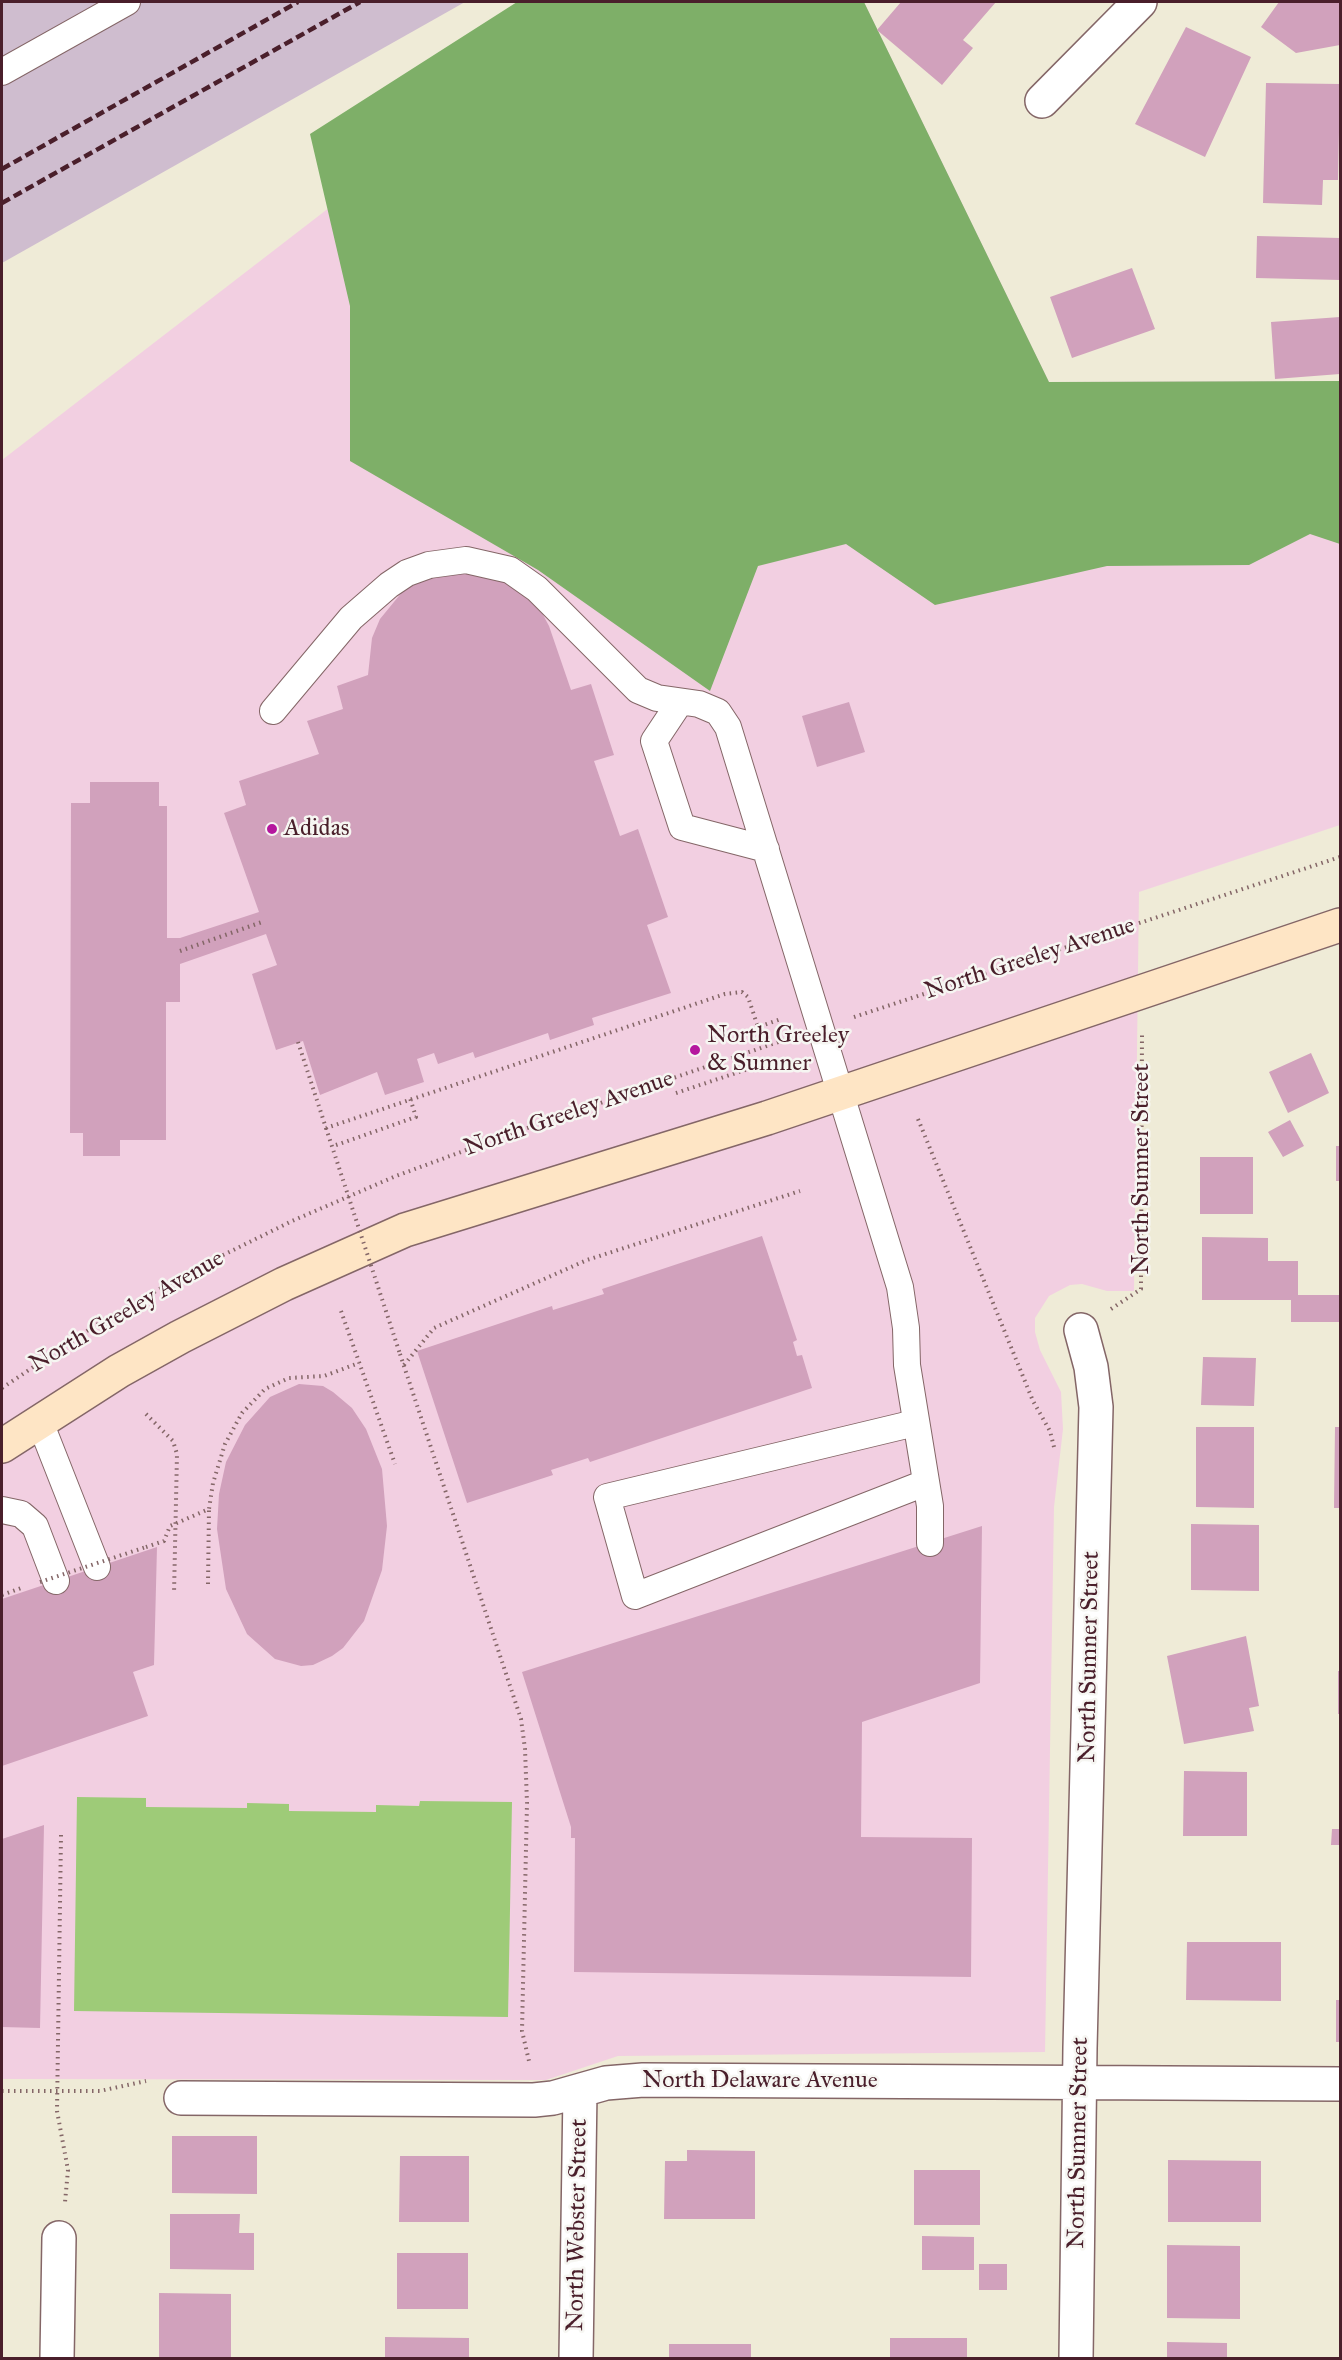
<!DOCTYPE html>
<style>
body{margin:0}
#map{position:relative;width:1342px;height:2360px;overflow:hidden;background:#efebd7;font-family:"IM FELL Great Primer",serif}
canvas{display:block}
.frame{position:absolute;inset:0;border:3px solid #4a1f2b;pointer-events:none}
</style>
<div id="map">
<canvas width="1342" height="2360"></canvas>
<div class="frame"></div>
</div>
<script>
const context = document.querySelector('canvas').getContext('2d');
context.lineJoin = 'round';
function fillPath(path, color) { context.fillStyle = color; context.fill(path, 'evenodd'); }
const toPath = rows => new Path2D(rows.map(r => 'M' + r).join(''));
function strokePath(path, color, width, dash) { context.strokeStyle = color; context.lineWidth = width; context.lineCap = dash ? 'butt' : 'round'; context.setLineDash(dash || []); context.stroke(path); }
function write(font, color, halo, rows, align = 'center') {
  context.font = font + ' "IM FELL Great Primer",serif'; context.lineWidth = 5; context.setLineDash([]); context.textBaseline = 'middle'; context.strokeStyle = halo; context.fillStyle = color; for (const [text, x, y, turn = 0] of rows) {
    context.save(); context.translate(x, y); context.rotate((+turn || 0) * Math.PI / 180); context.textAlign = isNaN(turn) ? turn : align; if (halo) context.strokeText(text, 0, 0); context.fillText(text, 0, 0); context.restore();
  }
}
const built = toPath([
 [596,2,864,2,1049,382,1340,381,1340,825,1139,892,1134,1291,1107,1291,1082,1284,1070,1285,1049,1296,1035,1318,1035,1332,1040,1350,1061,1392,1063,1429,1054,1507,1045,2052,618,2056,546,2080,2,2079,2,460]
]);
const industrial = toPath([
 [2,2,465,2,2,263]
]);
const green = toPath([
 [77,1797,146,1798,146,1807,247,1808,247,1803,289,1804,289,1811,376,1812,376,1805,419,1806,420,1801,512,1802,508,2017,74,2011]
]);
const forest = toPath([
 [517,2,864,2,1049,382,1340,381,1340,544,1310,534,1249,565,1107,566,935,605,846,544,758,566,710,691,538,570,350,461,350,306,310,134]
]);
const building = toPath([
 [901,2,996,2,963,40,973,48,942,85,877,30],
 [1279,2,1340,2,1340,45,1296,53,1261,27],
 [1186,27,1251,57,1205,157,1135,124],
 [1266,83,1340,84,1338,180,1323,180,1322,205,1263,203],
 [1257,236,1340,238,1340,280,1256,278],
 [1132,268,1155,329,1072,358,1050,297],
 [1340,317,1340,374,1275,379,1271,322],
 [478,571,510,583,541,611,549,626,571,690,591,684,614,755,594,761,620,836,638,829,668,917,647,925,671,993,592,1018,594,1025,550,1040,548,1033,475,1058,473,1052,438,1064,434,1053,417,1059,424,1082,385,1095,377,1072,320,1095,303,1041,276,1050,252,974,277,965,266,934,180,964,180,1002,166,1002,166,1140,120,1140,120,1156,83,1156,83,1133,70,1133,71,803,90,803,90,782,159,782,159,806,167,806,167,938,180,938,259,912,224,813,246,805,239,781,319,754,307,721,343,709,337,686,368,675,372,638,380,619,403,591,433,574],
 [849,702,865,752,817,767,802,716],
 [1311,1053,1329,1093,1288,1113,1269,1072],
 [1290,1120,1304,1146,1283,1157,1268,1132],
 [1336,1146,1340,1146,1340,1181,1336,1181],
 [1200,1157,1253,1157,1253,1214,1200,1214],
 [762,1236,797,1340,793,1342,797,1356,802,1355,812,1388,590,1462,588,1458,551,1470,553,1475,467,1503,417,1351,552,1306,553,1310,604,1294,602,1289],
 [1202,1237,1268,1238,1268,1261,1298,1261,1298,1295,1339,1295,1339,1322,1291,1322,1291,1300,1202,1300],
 [1203,1357,1256,1358,1254,1406,1201,1405],
 [299,1384,323,1386,333,1392,352,1408,366,1429,382,1469,387,1526,382,1570,364,1621,343,1648,332,1656,313,1665,301,1666,275,1659,247,1634,226,1589,217,1529,219,1494,226,1462,245,1425,270,1397],
 [1196,1427,1254,1427,1254,1508,1196,1507],
 [1335,1427,1340,1427,1340,1508,1334,1508],
 [1191,1524,1259,1525,1259,1591,1191,1590],
 [982,1526,980,1683,862,1722,861,1837,972,1838,971,1977,574,1972,575,1838,571,1838,571,1827,522,1672],
 [157,1547,154,1665,133,1672,148,1716,2,1766,2,1599],
 [1246,1636,1259,1706,1249,1708,1254,1731,1184,1744,1167,1656],
 [1338,1671,1340,1671,1340,1714,1338,1714],
 [1184,1771,1247,1772,1247,1836,1183,1836],
 [44,1825,40,2028,2,2027,2,1839],
 [1332,1829,1340,1829,1340,1845,1331,1845],
 [1187,1942,1281,1942,1281,2001,1186,2000],
 [1336,2000,1340,2000,1340,2042,1336,2042],
 [172,2136,257,2136,257,2194,172,2193],
 [687,2150,755,2151,755,2219,664,2219,665,2161,687,2161],
 [400,2156,469,2156,469,2222,399,2222],
 [1168,2160,1261,2161,1261,2222,1168,2222],
 [914,2170,980,2170,980,2225,914,2225],
 [170,2214,240,2214,239,2233,254,2233,254,2270,170,2269],
 [922,2236,974,2237,974,2270,922,2270],
 [1167,2245,1240,2246,1240,2319,1167,2318],
 [397,2253,468,2253,468,2309,397,2309],
 [979,2264,1007,2264,1007,2290,979,2290],
 [159,2293,231,2294,231,2358,159,2358],
 [385,2337,469,2338,469,2358,385,2358],
 [890,2338,967,2338,967,2358,890,2358],
 [1167,2342,1227,2343,1227,2358,1167,2358],
 [669,2344,751,2344,751,2358,669,2358]
]);
const path = toPath([
 [180,951,262,922],
 [854,1017,1340,857],
 [298,1042,326,1128,725,994,742,992,748,997,758,1027,781,1019],
 [676,1093,748,1069],
 [918,1119,1033,1401,1050,1431,1054,1447],
 [336,1145,416,1117,410,1098],
 [1111,1309,1141,1289,1142,1032],
 [341,1311,395,1464],
 [400,1354,521,1719,525,1749,527,1803,522,2031,529,2061],
 [404,1365,434,1328,587,1260,800,1191],
 [2,1388,93,1327,191,1271,292,1221,396,1176,504,1136,787,1039],
 [146,1414,173,1441,177,1454,174,1594],
 [146,1547,164,1541,170,1526,209,1509,213,1483,225,1444,242,1413,265,1389,289,1378,324,1376,359,1363],
 [208,1584,209,1509],
 [2,1595,21,1588],
 [61,1835,57,2111,68,2170,65,2202],
 [2,2091,100,2091,146,2081]
]);
const lane = toPath([
 [2,72,127,2],
 [680,702,654,741,682,827,766,849],
 [273,711,351,618,389,585,407,573,429,565,466,560,510,570,537,589,638,690,657,698,699,704,718,712,728,727,900,1287,906,1328,907,1365,930,1506,930,1543],
 [40,1422,97,1567],
 [915,1423,607,1497,635,1596,925,1483],
 [2,1510,21,1514,35,1526,56,1581]
]);
const street = toPath([
 [1042,101,1140,2],
 [181,2098,534,2100,553,2098,606,2083,643,2080,1340,2084],
 [57,2358,59,2238],
 [576,2358,580,2091],
 [1076,2358,1080,2048,1096,1407,1091,1367,1081,1330]
]);
const secondary = toPath([
 [2,1446,119,1371,180,1337,284,1284,405,1230,767,1118,1340,925]
]);
const rail = toPath([
 [2,169,298,2],
 [2,203,360,2]
]);
const pathBridge = toPath([
 [326,1128,400,1354],
 [40,1582,146,1547]
]);
const markers = [
 [272,829,6,"#b5179e"],
 [695,1050,6,"#b5179e"]
];
const poiNames = [
 ["Adidas",284,829],
 ["North Greeley",707,1036],
 ["& Sumner",707,1064]
];
const streetNames = [
 ["North Greeley Avenue",1030,959,-18],
 ["North Greeley Avenue",569,1114,-19],
 ["North Sumner Street",1142,1169,-90],
 ["North Greeley Avenue",127,1312,-30],
 ["North Sumner Street",1090,1657,-89],
 ["North Delaware Avenue",760,2081],
 ["North Sumner Street",1079,2143,-89],
 ["North Webster Street",578,2225,-89]
];
fillPath(built, '#f2cfe1');
fillPath(industrial, '#cfbdcf');
fillPath(green, '#9ecb78');
fillPath(forest, '#7eaf68');
fillPath(building, '#d1a1bc');
strokePath(lane, '#846667', 28);
strokePath(street, '#846667', 36);
strokePath(secondary, '#846667', 36);
strokePath(path, '#846667', 4, [1.5, 4.5]);
strokePath(lane, '#fff', 26);
strokePath(street, '#fff', 33);
strokePath(secondary, '#fee5c5', 33);
strokePath(rail, '#4a1f2b', 4.5, [9, 4.5]);
strokePath(pathBridge, '#846667', 4, [1.5, 4.5]);
for (const [x, y, r, color] of markers) { const dot = new Path2D(); dot.arc(x, y, r, 0, 2 * Math.PI); context.fillStyle = color; context.fill(dot); strokePath(dot, '#f6f6f2', 2); }
write('24px', '#4a1f2b', '#f6f6f2', poiNames, 'left');
write('24px', '#4a1f2b', '#f6f6f2', streetNames);
</script>
